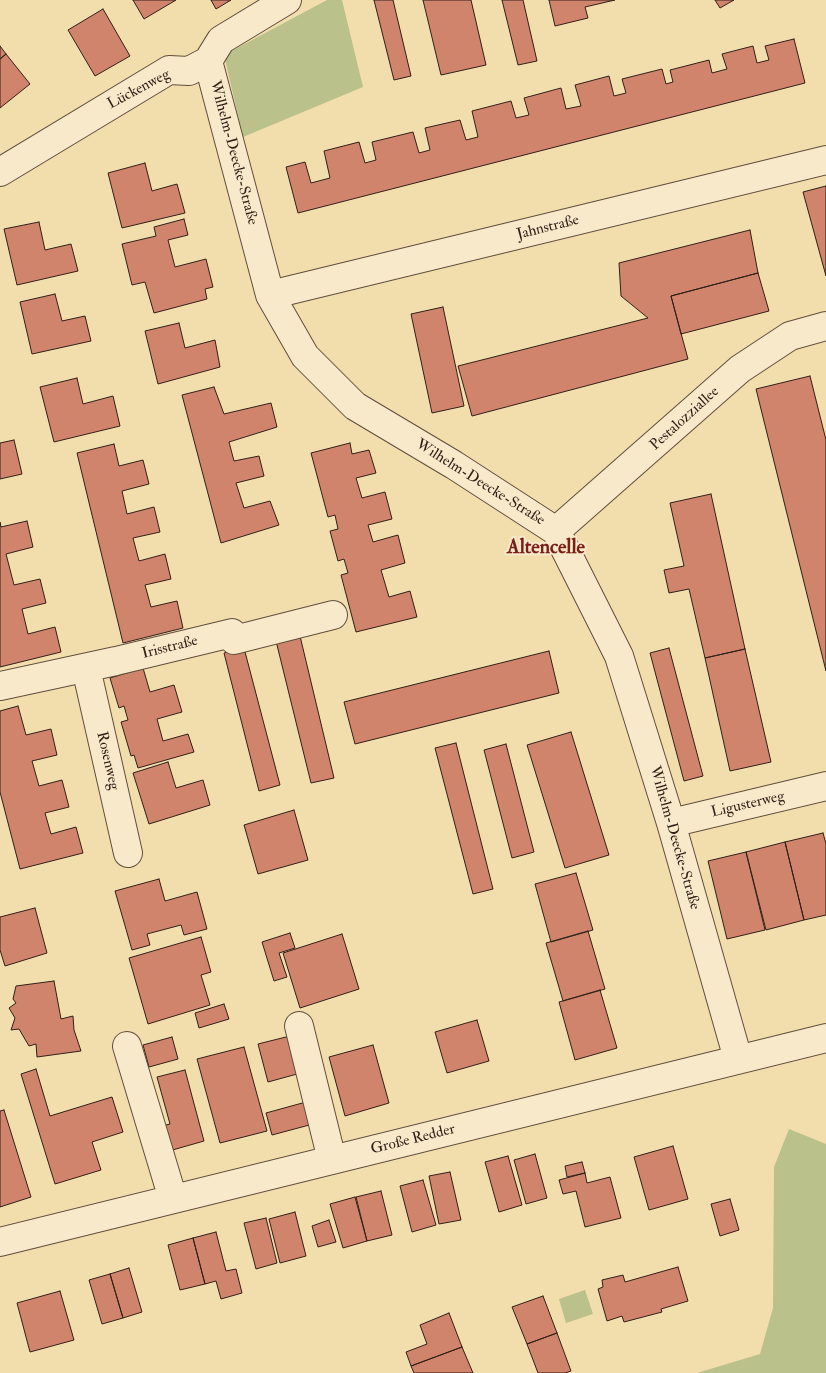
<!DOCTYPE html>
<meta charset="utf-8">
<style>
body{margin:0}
canvas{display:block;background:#f2ddad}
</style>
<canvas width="826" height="1373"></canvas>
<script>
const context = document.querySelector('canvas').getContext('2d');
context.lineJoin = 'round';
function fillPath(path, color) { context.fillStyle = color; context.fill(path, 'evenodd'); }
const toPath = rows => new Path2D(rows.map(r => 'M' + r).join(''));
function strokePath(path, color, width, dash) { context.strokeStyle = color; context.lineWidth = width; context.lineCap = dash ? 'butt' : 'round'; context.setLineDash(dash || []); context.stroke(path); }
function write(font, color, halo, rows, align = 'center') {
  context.font = font + ' "IM FELL Double Pica",serif'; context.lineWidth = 4; context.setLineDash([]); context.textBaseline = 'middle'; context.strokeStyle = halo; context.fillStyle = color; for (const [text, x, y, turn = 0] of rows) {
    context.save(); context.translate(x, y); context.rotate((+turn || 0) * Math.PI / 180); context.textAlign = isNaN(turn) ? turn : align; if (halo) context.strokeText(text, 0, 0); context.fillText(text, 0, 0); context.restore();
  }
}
const green = toPath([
 [327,0,342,0,363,87,243,137,224,55],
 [789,1129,826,1144,826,1373,697,1373,760,1354,773,1308,774,1167],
 [585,1290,593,1314,566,1323,559,1299]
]);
const building = toPath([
 [133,0,176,0,144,19,133,0],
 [211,0,231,0,216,9,211,0],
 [374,0,393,0,411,76,394,80,374,0],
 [423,0,471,0,486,65,441,75,423,0],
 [502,0,523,0,537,61,518,65,502,0],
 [549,0,615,0,585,7,588,18,555,26,549,0],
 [715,0,734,0,720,8,715,0],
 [103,9,130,56,95,76,68,30,103,9],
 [794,39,805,83,298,213,286,167,305,162,311,183,330,178,324,151,359,142,365,163,376,160,372,142,413,132,419,153,430,150,425,128,460,120,466,140,478,137,472,111,511,101,516,118,529,115,524,98,561,88,566,109,581,106,575,85,609,76,614,96,626,93,622,79,662,69,666,84,673,82,670,70,709,60,712,73,727,69,722,54,753,46,757,63,769,60,765,46,794,39],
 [0,46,6,54,0,59,0,46],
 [6,54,30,84,0,108,0,59,6,54],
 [145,163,152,191,177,184,185,213,122,228,108,173,145,163],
 [826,186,826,276,803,192,826,186],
 [184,219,188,235,168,240,175,267,206,259,213,287,205,289,207,299,154,313,145,282,132,285,122,244,156,236,154,227,184,219],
 [39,222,45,250,71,244,78,271,17,285,4,229,39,222],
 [750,230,758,273,671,296,688,359,472,416,458,366,648,318,621,296,619,263,750,230],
 [758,273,769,311,681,334,671,296,758,273],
 [55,294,62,321,85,316,91,341,32,354,20,302,55,294],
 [443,307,464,406,432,413,411,314,443,307],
 [179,323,185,348,215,340,220,367,158,384,145,331,179,323],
 [810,376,826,440,826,671,756,389,810,376],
 [77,378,83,404,113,396,120,426,54,442,40,387,77,378],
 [214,387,224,414,271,403,277,427,229,442,234,461,259,456,264,476,236,483,244,508,270,501,279,525,221,543,182,395,214,387],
 [14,440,22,474,0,479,0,443,14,440],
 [350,443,352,454,369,450,376,473,356,478,362,498,385,492,392,519,368,525,373,542,398,535,405,563,381,570,389,597,410,591,417,617,356,632,341,575,348,573,344,559,338,561,330,531,338,529,335,515,328,517,311,453,350,443],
 [114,444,119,466,143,460,149,484,122,491,127,514,154,507,160,532,133,538,139,561,165,554,171,579,145,585,151,607,177,601,183,628,123,643,77,453,114,444],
 [711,494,745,649,705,658,689,589,669,593,664,570,684,566,670,503,711,494],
 [27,521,33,547,6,554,14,585,40,579,46,603,22,609,28,634,55,627,61,652,0,667,0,522,1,527,27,521],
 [300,636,334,778,311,783,276,641,300,636],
 [244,648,280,785,259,791,224,653,244,648],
 [669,648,703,776,684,781,650,653,669,648],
 [745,649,771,762,730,771,705,658,745,649],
 [549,651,559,693,355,744,344,702,549,651],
 [143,668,150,692,174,685,182,712,157,719,163,741,188,734,194,752,138,768,134,755,131,756,121,722,128,720,124,706,119,708,110,678,143,668],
 [18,706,26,735,51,729,57,755,32,761,39,786,62,780,69,807,45,813,51,834,76,827,83,853,20,869,0,792,0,711,18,706],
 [571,732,609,855,565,868,527,745,571,732],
 [456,743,493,889,473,894,435,748,456,743],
 [506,744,534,852,512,858,484,750,506,744],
 [168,762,176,788,203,780,210,805,149,824,133,773,168,762],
 [294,810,308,860,258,874,244,825,294,810],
 [823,833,826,844,826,915,804,920,785,842,823,833],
 [785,842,804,920,766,930,746,852,785,842],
 [746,852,765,930,727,939,708,861,746,852],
 [576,873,593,930,551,942,535,884,576,873],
 [159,879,165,901,197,892,207,929,184,935,181,925,147,934,150,945,132,950,115,891,159,879],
 [35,908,47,953,5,966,0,950,0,917,35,908],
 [588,931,605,989,563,1001,546,943,588,931],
 [290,933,295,948,279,953,287,977,274,981,262,942,290,933],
 [342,934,359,989,300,1008,283,953,342,934],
 [201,937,211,972,201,975,210,1005,148,1024,129,958,201,937],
 [54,981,61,1019,73,1016,74,1030,81,1051,37,1057,36,1044,29,1046,19,1029,11,1030,15,1018,9,1008,16,1003,13,999,16,986,54,981],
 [600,990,617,1048,575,1060,559,1002,600,990],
 [224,1004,229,1019,199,1028,195,1013,224,1004],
 [477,1020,489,1061,447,1073,435,1032,477,1020],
 [298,1034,308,1071,268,1082,258,1044,298,1034],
 [172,1037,178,1059,149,1067,143,1045,172,1037],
 [373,1045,389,1103,345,1116,329,1057,373,1045],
 [244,1047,267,1131,220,1143,197,1059,244,1047],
 [36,1069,50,1116,112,1097,123,1132,92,1142,101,1170,55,1184,21,1074,36,1069],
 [185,1070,204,1141,169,1151,162,1126,170,1124,157,1077,185,1070],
 [306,1102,313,1124,272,1135,266,1113,306,1102],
 [4,1110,31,1197,0,1207,0,1111,4,1110],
 [673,1146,688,1199,649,1210,634,1157,673,1146],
 [535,1154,547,1198,526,1204,514,1160,535,1154],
 [508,1156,522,1205,499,1212,485,1162,508,1156],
 [582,1162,585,1173,567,1177,565,1166,582,1162],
 [450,1172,461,1220,439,1224,429,1176,450,1172],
 [585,1173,587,1183,610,1177,621,1218,585,1227,576,1191,563,1194,559,1180,585,1173],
 [423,1180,436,1225,412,1232,400,1186,423,1180],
 [381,1191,392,1235,367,1241,356,1197,381,1191],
 [355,1197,367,1241,343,1248,330,1204,355,1197],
 [730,1199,739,1230,720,1236,711,1204,730,1199],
 [295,1212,306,1256,280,1263,269,1219,295,1212],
 [266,1218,277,1263,256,1269,244,1223,266,1218],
 [329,1220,336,1242,318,1247,312,1226,329,1220],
 [216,1232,226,1271,236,1269,242,1293,221,1299,216,1281,205,1284,193,1238,216,1232],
 [193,1238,205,1284,180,1290,168,1245,193,1238],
 [678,1267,688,1301,661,1309,662,1312,624,1322,622,1316,607,1321,598,1289,603,1287,602,1280,623,1275,625,1282,678,1267],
 [129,1268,142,1312,123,1318,110,1274,129,1268],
 [110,1274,123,1318,102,1324,89,1280,110,1274],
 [60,1291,74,1340,30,1352,17,1303,60,1291],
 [543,1296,557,1333,527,1344,512,1307,543,1296],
 [449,1313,462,1347,411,1366,406,1352,427,1344,420,1325,449,1313],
 [557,1333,571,1371,565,1373,538,1373,527,1344,557,1333],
 [462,1347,473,1373,414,1373,411,1366,462,1347]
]);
const minor = toPath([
 [208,61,270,295,305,356,355,406,454,465,556,531,619,656,671,823,738,1059],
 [0,172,169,70,189,71,208,61,221,40,287,0],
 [270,295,826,160],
 [556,531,740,369,790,336,826,326],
 [86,668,128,853],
 [0,686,116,661,232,633,234,640,333,615],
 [671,823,826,786],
 [299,1026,332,1160],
 [127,1046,173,1199],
 [0,1242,826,1038]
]);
const streetNames = [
 ["Lückenweg",139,90,-28],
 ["Wilhelm-Deecke-Straße",233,153,75],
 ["Jahnstraße",548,228,-14],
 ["Pestalozziallee",685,419,-42],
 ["Wilhelm-Deecke-Straße",480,483,32],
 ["Irisstraße",170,648,-14],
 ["Rosenweg",107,761,77],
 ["Ligusterweg",748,805,-13],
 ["Wilhelm-Deecke-Straße",674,838,74],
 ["Große Redder",413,1140,-14]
];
const districtNames = [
 ["Altencelle",546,549]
];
fillPath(green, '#bac18a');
fillPath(building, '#d0846c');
strokePath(building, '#311f18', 1);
strokePath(minor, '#614e3d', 30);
strokePath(minor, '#f7e9ca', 28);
write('15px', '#311f18', '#f7e9ca', streetNames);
write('bold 20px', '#7a1f14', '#f7e9ca', districtNames);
</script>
